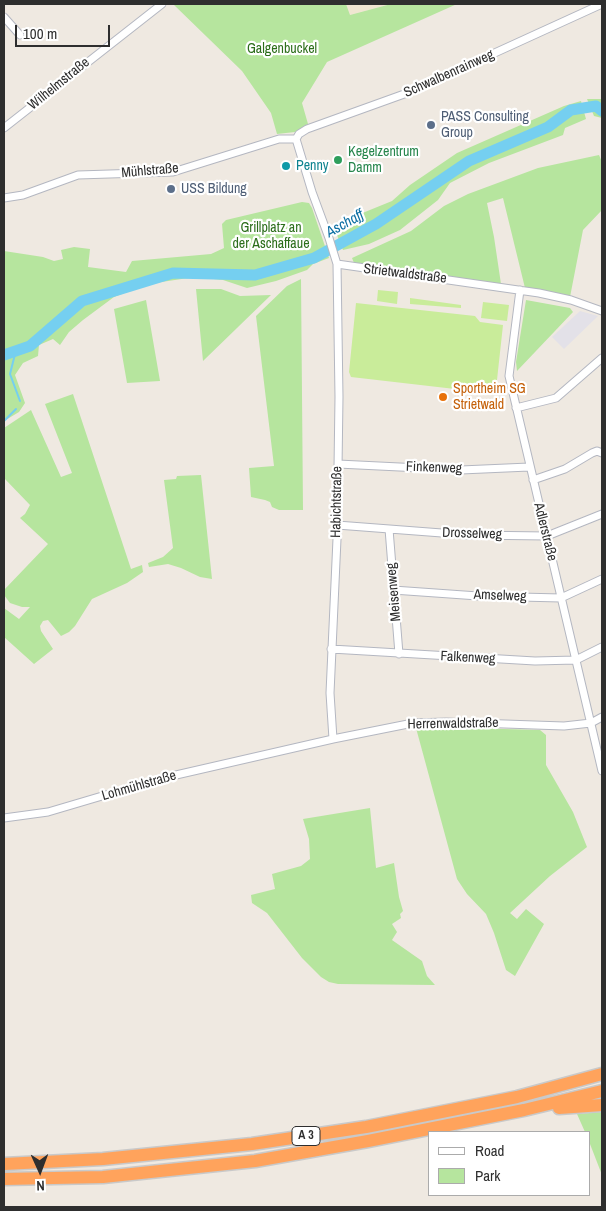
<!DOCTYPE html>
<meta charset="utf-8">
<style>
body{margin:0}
#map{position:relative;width:606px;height:1211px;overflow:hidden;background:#efe9e1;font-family:"Archivo Narrow",sans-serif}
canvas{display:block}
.frame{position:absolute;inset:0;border:5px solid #2e2e2e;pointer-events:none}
.legend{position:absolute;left:428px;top:1131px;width:162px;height:65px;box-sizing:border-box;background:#fff;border:1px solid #ababab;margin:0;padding:6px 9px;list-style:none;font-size:15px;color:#2e2e2e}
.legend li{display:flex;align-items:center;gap:10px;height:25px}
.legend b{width:25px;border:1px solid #ababab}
.north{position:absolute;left:15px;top:1146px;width:50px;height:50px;-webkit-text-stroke:4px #fff;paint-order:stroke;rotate:178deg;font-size:14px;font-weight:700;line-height:20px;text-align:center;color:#2e2e2e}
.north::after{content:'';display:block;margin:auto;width:18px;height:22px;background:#2e2e2e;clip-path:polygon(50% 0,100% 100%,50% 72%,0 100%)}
.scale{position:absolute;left:15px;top:25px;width:95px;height:22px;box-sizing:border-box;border:2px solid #2e2e2e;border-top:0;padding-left:6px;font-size:15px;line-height:18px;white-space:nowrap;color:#2e2e2e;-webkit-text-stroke:4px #fff;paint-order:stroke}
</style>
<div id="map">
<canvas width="606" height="1211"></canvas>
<div class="frame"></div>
<ul class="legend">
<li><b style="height:6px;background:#fff"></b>Road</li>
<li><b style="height:14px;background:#b6e59e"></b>Park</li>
</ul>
<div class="north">N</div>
<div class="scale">100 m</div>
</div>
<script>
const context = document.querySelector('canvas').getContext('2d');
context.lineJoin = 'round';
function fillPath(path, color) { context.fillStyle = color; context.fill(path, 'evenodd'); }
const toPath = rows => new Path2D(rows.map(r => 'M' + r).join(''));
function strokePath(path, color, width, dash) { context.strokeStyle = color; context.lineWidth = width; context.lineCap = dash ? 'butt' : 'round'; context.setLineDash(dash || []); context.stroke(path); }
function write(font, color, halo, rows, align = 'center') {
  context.font = font + ' "Archivo Narrow",sans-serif'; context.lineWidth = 4.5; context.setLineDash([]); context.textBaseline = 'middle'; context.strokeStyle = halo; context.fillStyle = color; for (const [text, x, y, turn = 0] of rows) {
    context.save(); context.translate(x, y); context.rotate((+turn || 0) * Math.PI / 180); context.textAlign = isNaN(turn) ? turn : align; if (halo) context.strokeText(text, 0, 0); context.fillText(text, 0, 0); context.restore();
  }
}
const industrial = toPath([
 [580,311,598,316,564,349,552,337]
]);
const education = toPath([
 [346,4,391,4,350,15]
]);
const green = toPath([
 [173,4,346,4,350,15,391,4,457,4,327,62,302,103,308,124,295,132,277,134,271,113,242,71],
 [587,99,602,99,602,118,594,116],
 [581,101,586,119,565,128,563,135,489,163,450,183,438,200,400,230,369,244,343,250,333,225,392,201,410,185,457,153,564,106],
 [599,155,602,162,602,210,583,230,570,297,525,288,503,198,487,203,494,237,501,284,354,263,352,258,411,231,444,206,468,194,538,168],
 [302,202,309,203,312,208,329,258,313,264,307,270,276,281,247,288,223,280,195,277,148,284,114,297,83,320,69,332,60,345,53,339,39,345,38,356,23,363,15,375,25,403,19,412,4,421,5,408,4,405,4,251,43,257,54,261,63,259,61,250,74,247,90,249,88,267,126,272,132,261,211,254,224,248,222,224,226,220],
 [301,279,303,510,279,510,272,507,270,502,265,500,251,497,249,468,274,466,256,316,287,286],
 [196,289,221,289,240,296,271,295,203,361],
 [146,300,160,381,127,383,114,309],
 [526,300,570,308,573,312,517,371,516,362],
 [73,394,131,569,142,565,143,572,127,583,92,599,75,626,69,632,61,636,48,620,43,621,40,626,41,631,53,649,34,664,4,637,4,608,19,619,30,607,22,607,10,603,4,595,4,590,48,544,20,518,25,514,30,505,4,478,4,428,31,410,61,477,72,473,45,404],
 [201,475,212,579,200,577,181,568,168,564,149,567,148,563,163,557,173,548,164,480,176,479,177,476],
 [431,727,540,730,546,735,546,765,573,812,587,847,550,876,510,913,517,919,526,909,544,924,515,976,506,970,494,933,486,914,467,894,457,879,416,728],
 [370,808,376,868,394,863,399,897,403,911,400,914,401,918,392,924,397,932,392,940,422,961,427,976,435,985,338,984,329,982,321,977,302,958,267,913,252,903,251,895,275,889,272,874,301,866,310,859,309,839,303,819],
 [602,1112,602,1175,590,1144,590,1132,585,1132,577,1114]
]);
const pitch = toPath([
 [378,290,398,292,397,304,377,301],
 [410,298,461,305,461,308,410,304],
 [483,302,509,305,507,321,481,318],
 [356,303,475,316,480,322,503,325,496,389,481,392,351,377,349,372]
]);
const stream = toPath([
 [17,350,14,358,10,374,20,401],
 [4,421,16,409]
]);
const river = toPath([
 [4,355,30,346,82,301,173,273,255,275,314,258,376,224,469,161,548,127,571,110,596,106,602,111]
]);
const minor = toPath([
 [4,17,20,35],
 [4,128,162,4],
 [296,139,312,192,329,238,337,264,339,397,337,539,330,693,333,739],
 [296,139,299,134,307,129,407,93,602,4],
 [4,198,23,195,78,175,173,172,279,139,296,139],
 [337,264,539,293,571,300,602,311],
 [520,290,509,376,602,771],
 [516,408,556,398,602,358],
 [338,464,461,470,529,467],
 [533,480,565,469,592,453,597,451,602,453],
 [337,525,468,535,547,536,602,514],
 [389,529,399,654],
 [393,590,478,596,561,598,602,579],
 [331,649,535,661,576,660,602,647],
 [4,818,48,812,163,778,333,739,413,723,446,722,564,726,591,723,602,717]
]);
const motorway = toPath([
 [559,1108,602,1105],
 [4,1164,103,1159,252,1144,366,1127,517,1097,602,1074],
 [4,1179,103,1177,255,1161,368,1141,524,1110,602,1091]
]);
const markers = [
 [431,125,5,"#5c6f8a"],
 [338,160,5,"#2e9e5b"],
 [286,166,5,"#0f9aa8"],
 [171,189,5,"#5c6f8a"],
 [443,397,5,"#e8710a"]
];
const shields = [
 [306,1136,28]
];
const shieldNames = [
 ["A 3",306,1136]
];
const parkNames = [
 ["Galgenbuckel",282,49],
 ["Grillplatz an",271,228],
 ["der Aschaffaue",271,244]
];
const streetNames = [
 ["Schwalbenrainweg",449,74,-24],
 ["Wilhelmstraße",59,84,-39],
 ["Mühlstraße",150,171,-5],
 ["Strietwaldstraße",405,274,7],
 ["Finkenweg",434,468,2],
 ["Habichtstraße",337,502,-89],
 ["Adlerstraße",545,532,76],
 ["Drosselweg",472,534,2],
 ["Meisenweg",394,592,-95],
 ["Amselweg",500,596,2],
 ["Falkenweg",468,658,3],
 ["Herrenwaldstraße",453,724,-1],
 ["Lohmühlstraße",139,786,-16]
];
const serviceNames = [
 ["PASS Consulting",441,117],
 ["Group",441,133],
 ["USS Bildung",181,189]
];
const leisureNames = [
 ["Kegelzentrum",348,152],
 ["Damm",348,168]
];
const cultureNames = [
 ["Penny",296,166]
];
const foodNames = [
 ["Sportheim SG",453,389],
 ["Strietwald",453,405]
];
const waterNames = [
 ["Aschaff",345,224,-29]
];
fillPath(industrial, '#e3e1e8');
fillPath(education, '#f0e6d1');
fillPath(green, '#b6e59e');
fillPath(pitch, '#c9ec9a');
strokePath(stream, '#75cff0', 2);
strokePath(river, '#75cff0', 11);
strokePath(minor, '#b4b7c1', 9);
strokePath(motorway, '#c9c9c9', 15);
strokePath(minor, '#fff', 7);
strokePath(motorway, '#ffa35c', 12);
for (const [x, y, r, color] of markers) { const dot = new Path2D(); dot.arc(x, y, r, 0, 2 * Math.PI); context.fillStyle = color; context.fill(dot); strokePath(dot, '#fff', 2); }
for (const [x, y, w] of shields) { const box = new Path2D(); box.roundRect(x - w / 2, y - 9.5, w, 19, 4); context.fillStyle = '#fff'; context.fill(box); strokePath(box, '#2e2e2e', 1); }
write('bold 12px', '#2e2e2e', null, shieldNames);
write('14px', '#2c6e1b', '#fff', parkNames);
write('14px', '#2e2e2e', '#fff', streetNames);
write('14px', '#4e5e75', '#fff', serviceNames, 'left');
write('14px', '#27864d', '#fff', leisureNames, 'left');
write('14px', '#0d838f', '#fff', cultureNames, 'left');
write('14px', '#c56008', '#fff', foodNames, 'left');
write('italic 15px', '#0d6fa3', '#fff', waterNames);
</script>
